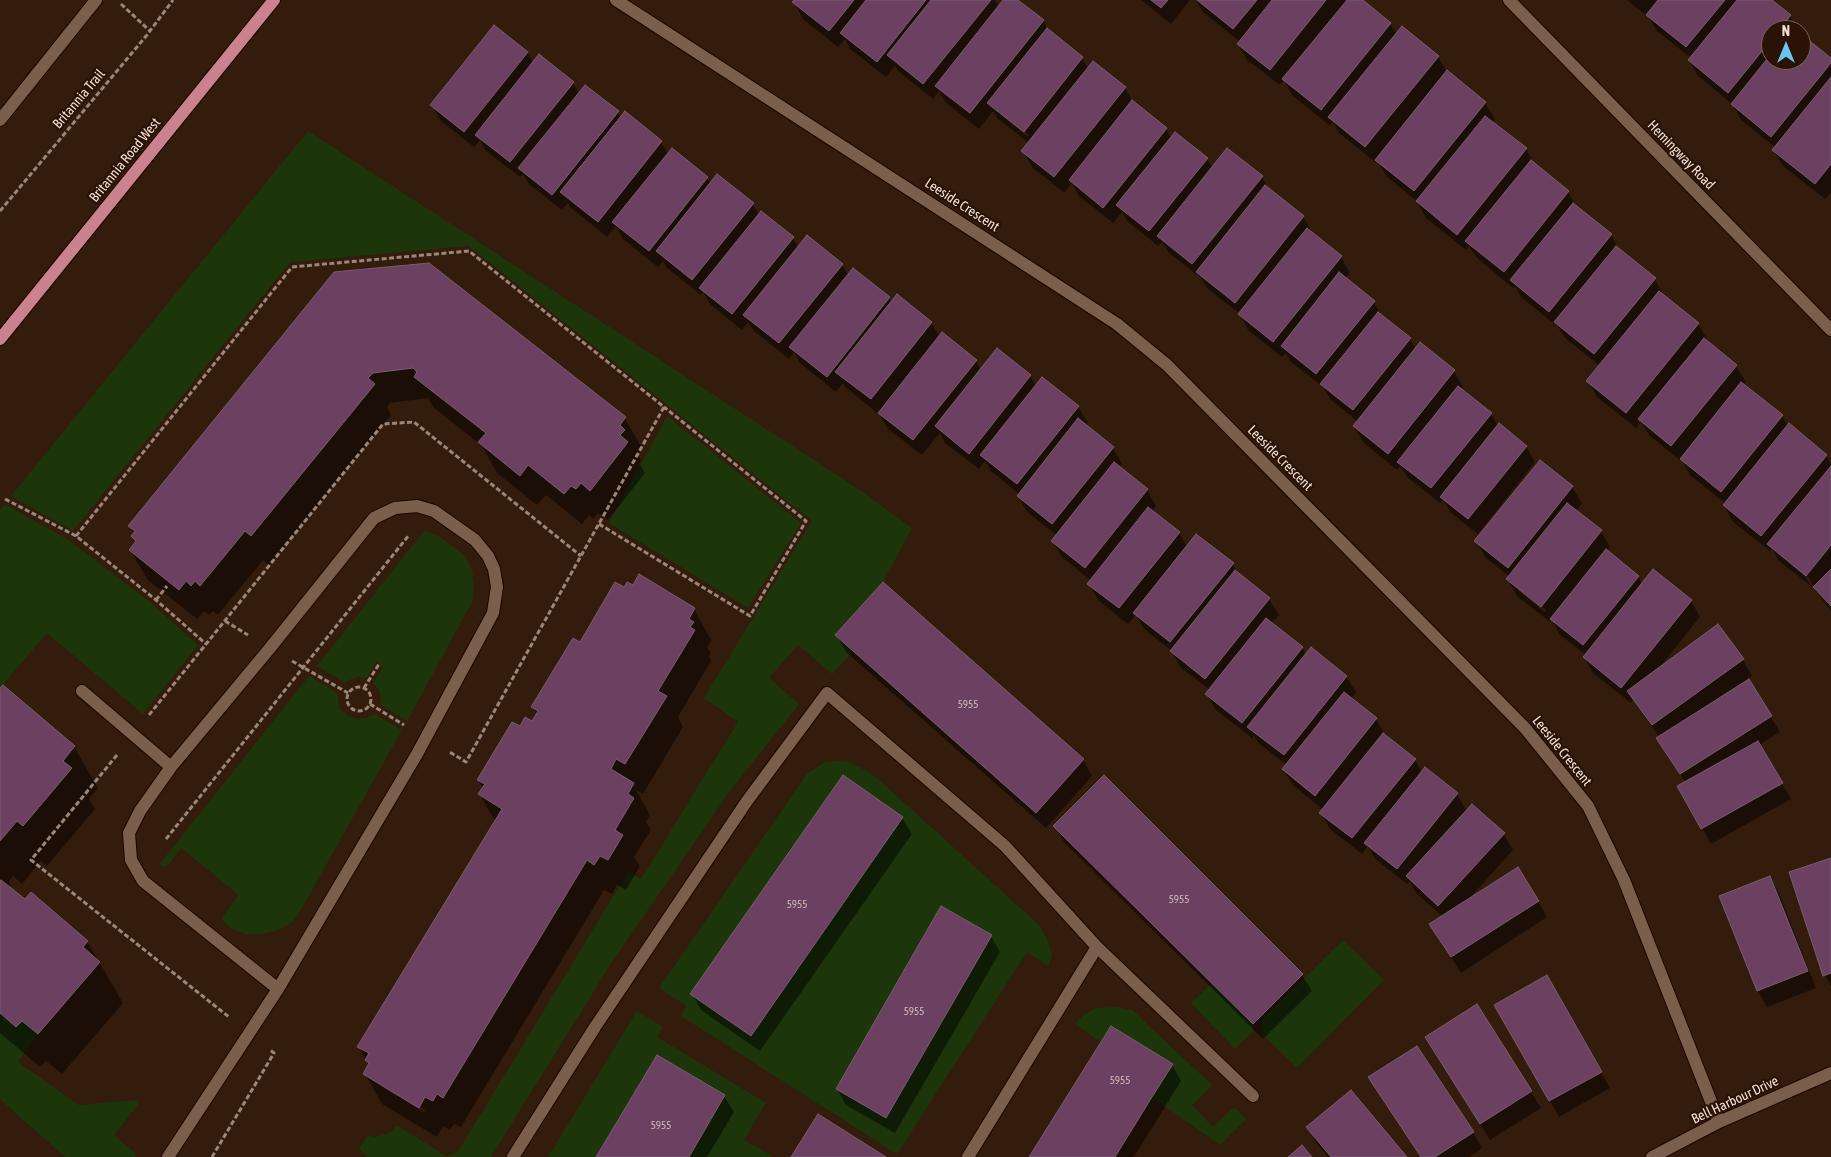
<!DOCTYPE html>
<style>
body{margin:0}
#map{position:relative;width:1831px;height:1157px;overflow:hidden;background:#341c0c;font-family:"Asap Condensed",sans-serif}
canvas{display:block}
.north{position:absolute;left:1761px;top:20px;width:50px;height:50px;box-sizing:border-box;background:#2a1304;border:1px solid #7a6558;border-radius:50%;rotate:0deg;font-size:14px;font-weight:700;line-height:20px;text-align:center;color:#f1dfd5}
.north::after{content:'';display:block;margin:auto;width:18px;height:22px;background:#69c4f1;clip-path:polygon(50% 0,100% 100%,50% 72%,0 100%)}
</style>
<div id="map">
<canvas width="1831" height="1157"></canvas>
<div class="north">N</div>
</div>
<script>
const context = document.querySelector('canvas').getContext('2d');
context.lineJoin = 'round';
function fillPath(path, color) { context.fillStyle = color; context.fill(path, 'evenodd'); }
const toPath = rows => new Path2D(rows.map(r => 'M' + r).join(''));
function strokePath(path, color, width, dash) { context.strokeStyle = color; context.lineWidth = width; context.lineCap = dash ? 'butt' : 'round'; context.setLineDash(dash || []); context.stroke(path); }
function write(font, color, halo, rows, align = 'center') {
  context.font = font + ' "Asap Condensed",sans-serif'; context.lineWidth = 4.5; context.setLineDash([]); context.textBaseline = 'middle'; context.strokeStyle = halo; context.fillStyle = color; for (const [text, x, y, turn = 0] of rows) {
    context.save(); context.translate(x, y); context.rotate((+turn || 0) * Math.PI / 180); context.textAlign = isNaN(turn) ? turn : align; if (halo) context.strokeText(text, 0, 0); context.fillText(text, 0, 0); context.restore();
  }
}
const green = toPath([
 [308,131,860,490,912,528,883,582,835,635,853,651,832,674,798,645,769,678,799,704,730,791,610,965,491,1157,367,1157,359,1148,368,1135,374,1137,383,1135,391,1132,397,1125,446,1156,454,1154,459,1150,628,872,641,879,738,722,704,698,812,521,469,246,290,262,73,531,11,496],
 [667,416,801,523,748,608,609,523],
 [5,504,67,539,151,603,198,645,143,714,47,633,0,688,0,510],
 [425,530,440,537,464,555,472,570,474,584,472,602,407,721,380,704,381,696,379,690,373,683,383,667,376,662,366,679,359,677,351,679,345,683,317,666],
 [309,676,338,693,338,700,340,709,348,716,357,719,368,717,374,714,402,730,298,915,291,923,279,930,262,934,246,934,232,929,223,921,223,916,239,895,181,848,168,865,164,867,159,865],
 [845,760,863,769,877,778,1039,925,1047,938,1052,955,1048,966,1027,952,897,1154,681,1016,687,1006,659,988,807,774,825,762],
 [1343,940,1384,980,1297,1068,1262,1034,1262,1020],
 [1212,983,1253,1024,1253,1032,1235,1049,1191,1003],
 [1116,1007,1132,1010,1212,1085,1192,1105,1213,1127,1234,1107,1246,1119,1220,1145,1152,1097,1172,1064,1111,1026,1101,1042,1075,1024,1083,1015,1096,1008],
 [637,1011,663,1027,657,1037,766,1103,744,1140,773,1157,548,1157],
 [0,1013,16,1027,22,1021,38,1034,18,1062,79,1105,136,1100,140,1102,114,1135,137,1155,135,1157,65,1157,0,1099]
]);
const shadow = toPath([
 [796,0,995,0,999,7,1005,0,1016,0,1043,21,1049,31,1082,58,1088,68,1093,63,1125,88,1134,104,1166,129,1171,138,1207,159,1213,169,1262,177,1269,190,1303,217,1313,233,1341,257,1350,273,1345,279,1374,302,1382,317,1410,339,1416,350,1454,371,1463,387,1461,390,1491,414,1498,426,1526,446,1535,462,1478,534,1451,513,1443,500,1440,503,1408,478,1400,466,1397,470,1364,443,1354,427,1358,422,1331,400,1323,387,1291,362,1286,353,1282,357,1248,330,1240,314,1207,288,1201,278,1168,252,1162,242,1158,246,1127,221,1122,212,1113,223,1079,196,1072,183,1064,193,1032,167,1023,151,1029,143,998,119,993,111,979,129,945,102,939,91,933,99,898,71,895,66,886,77,850,49,845,39,838,47,803,19,794,2],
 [1001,112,1029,135,1028,137,1001,115],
 [1141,0,1190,0,1171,24],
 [1196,0,1361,0,1390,24,1397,34,1438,57,1447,72,1485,103,1495,119,1492,122,1526,149,1535,165,1568,192,1578,209,1611,235,1620,251,1655,279,1664,296,1698,324,1708,340,1706,341,1736,366,1746,382,1743,385,1782,416,1788,426,1826,456,1831,464,1831,611,1813,588,1814,587,1804,570,1802,571,1812,587,1778,560,1772,549,1770,551,1733,522,1724,505,1726,504,1690,475,1682,460,1681,461,1649,435,1641,422,1636,428,1597,397,1588,381,1600,366,1565,338,1559,328,1521,297,1515,286,1513,288,1476,257,1469,246,1466,250,1426,218,1417,201,1386,176,1377,160,1375,162,1339,133,1333,122,1330,126,1293,96,1284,80,1280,85,1247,60,1238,44,1240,42,1203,12],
 [1627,0,1770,0,1790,16,1798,30,1771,30,1771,60,1801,60,1801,35,1831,60,1831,192,1825,199,1783,166,1773,150,1775,147,1741,120,1732,104,1698,76,1689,60,1691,58,1657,31,1649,18],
 [527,52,533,63,573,83,579,94,618,112,621,118,661,142,668,154,707,178,711,184,753,204,759,215,793,238,799,248,842,265,848,275,889,298,892,303,931,323,940,337,976,361,981,370,997,350,1030,376,1036,386,1042,378,1078,407,1088,423,1085,426,1113,448,1122,464,1119,468,1147,490,1156,506,1152,512,1179,533,1187,547,1233,564,1239,575,1269,599,1279,615,1272,623,1302,647,1306,655,1346,676,1356,692,1351,699,1376,719,1385,735,1415,760,1422,773,1457,794,1467,812,1473,806,1504,834,1513,850,1468,900,1538,901,1547,917,1461,973,1440,940,1443,917,1416,893,1410,881,1407,884,1375,859,1368,846,1362,854,1330,829,1321,813,1323,810,1293,785,1283,769,1287,765,1258,743,1254,735,1252,738,1216,710,1206,694,1210,690,1181,668,1172,651,1144,629,1136,615,1128,624,1098,600,1089,584,1091,581,1062,557,1053,541,1057,535,1027,512,1018,496,1019,494,991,471,985,461,979,469,945,443,940,433,922,455,888,429,880,415,846,388,843,383,836,392,800,363,794,352,789,359,754,331,748,322,742,330,710,304,703,292,701,295,667,268,663,261,658,267,623,239,616,226,607,237,571,208,568,203,562,210,529,184,523,174,520,177,486,151,480,140,474,147,441,121,432,105],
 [335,274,625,418,642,448,638,454,641,461,639,463,645,473,608,520,598,513,593,519,589,515,582,524,546,495,537,505,497,473,482,446,433,407,428,398,390,403,387,407,391,415,269,565,263,560,218,615,213,611,209,615,204,611,197,619,148,580,130,550,136,543,132,536,134,534,129,526],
 [1540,462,1572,487,1582,503,1576,511,1601,531,1610,547,1607,552,1638,576,1642,584,1691,601,1700,617,1659,668,1718,626,1743,660,1752,676,1748,679,1780,732,1759,745,1791,799,1711,844,1679,787,1686,783,1658,739,1660,738,1633,700,1631,703,1593,673,1584,657,1586,655,1560,635,1552,620,1550,622,1517,596,1508,579,1510,577,1485,557,1476,541],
 [1519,588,1546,610,1545,612,1519,591],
 [624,589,694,609,711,640,707,647,711,653,709,656,711,661,678,717,683,727,643,794,636,790,650,815,646,822,651,830,634,857,640,866,626,890,617,885,612,894,604,890,461,1127,454,1124,450,1130,443,1126,437,1137,382,1104,365,1074,369,1065,359,1047,495,821,480,795,483,788,478,780,520,728,533,722,537,715,533,707,580,643],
 [384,1085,425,1110,424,1112,384,1088],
 [837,636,1083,760,1092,776,1046,828,846,652],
 [3,687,74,747,98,788,89,799,95,809,47,866,41,861,22,884,13,876,9,881,10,888,25,901,87,941,123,1003,62,1074,46,1061,40,1067,0,1033,0,690],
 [1104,777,1302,975,1312,991,1263,1039,1064,842,1055,826],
 [902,818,912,834,760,1051,701,1010,692,994],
 [1831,859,1831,986,1825,975],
 [1770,877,1779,893,1816,988,1767,1007,1758,991],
 [991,936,1000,952,895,1133,846,1105,837,1089],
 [1546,977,1610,1088,1559,1117,1496,1005],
 [1477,1006,1541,1108,1490,1140,1436,1053],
 [1172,1065,1181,1081,1134,1157,1031,1157],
 [724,1096,734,1112,707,1157,598,1157],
 [1308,1128,1406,1157,1328,1157,1317,1144],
 [1473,1132,1482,1148,1469,1157,1421,1157]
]);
const building = toPath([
 [794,0,854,0,829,31,792,2,794,0],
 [866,0,926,0,877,62,840,33,866,0],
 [931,0,991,0,923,84,887,55,931,0],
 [1003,0,1018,0,1044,20,970,113,935,86,1003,0],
 [1151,0,1168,0,1161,8,1151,0],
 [1197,0,1257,0,1233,29,1197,0],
 [1272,0,1326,0,1270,70,1237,44,1272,0],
 [1347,0,1363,0,1391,23,1321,110,1282,79,1347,0],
 [1658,0,1725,0,1686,47,1646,15,1658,0],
 [1737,0,1772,0,1791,15,1779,30,1771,30,1771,40,1728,93,1688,60,1737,0],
 [494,25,528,52,464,132,430,105,494,25],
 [1402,26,1439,56,1365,147,1328,117,1402,26],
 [1047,28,1083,57,1024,132,987,103,1047,28],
 [1801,34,1831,58,1831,63,1771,137,1731,104,1771,54,1771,60,1801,60,1801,34],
 [539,54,574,82,510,162,475,135,539,54],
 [1093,61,1126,87,1054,177,1021,151,1093,61],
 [1447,70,1486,102,1414,191,1375,160,1447,70],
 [1831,77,1831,164,1815,184,1772,150,1831,77],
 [585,85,619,111,552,195,518,168,585,85],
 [1132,100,1167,128,1103,208,1069,180,1132,100],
 [625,111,662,141,598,222,560,192,625,111],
 [1485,116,1527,148,1457,235,1416,201,1485,116],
 [1175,132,1208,158,1149,231,1116,205,1175,132],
 [672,148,708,177,649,251,612,222,672,148],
 [1227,148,1263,176,1192,264,1157,236,1227,148],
 [1531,160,1569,191,1504,272,1465,241,1531,160],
 [717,174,754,203,692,280,656,251,717,174],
 [1265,185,1304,216,1235,303,1196,272,1265,185],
 [1573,203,1612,234,1549,312,1510,280,1573,203],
 [761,211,794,237,732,314,699,288,761,211],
 [1307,228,1342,256,1273,342,1238,314,1307,228],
 [807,235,843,264,779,343,743,315,807,235],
 [1616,246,1656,278,1594,354,1554,322,1616,246],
 [429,263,626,417,620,425,625,430,620,435,628,442,590,491,581,483,576,489,571,486,564,494,528,465,520,476,478,442,486,433,414,377,417,372,413,368,373,373,368,378,375,384,251,536,245,531,200,586,195,581,191,586,186,581,179,590,129,550,136,541,131,536,135,531,128,526,334,272,429,263],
 [853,268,890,297,827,377,789,347,853,268],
 [1339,272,1375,301,1316,374,1281,346,1339,272],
 [1659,291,1699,323,1626,413,1586,381,1659,291],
 [897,294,932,322,871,399,835,372,897,294],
 [1378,312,1411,338,1353,410,1320,384,1378,312],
 [942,332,977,360,913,440,878,413,942,332],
 [1704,338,1737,365,1671,446,1638,419,1704,338],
 [1420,342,1455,370,1388,454,1353,426,1420,342],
 [997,348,1031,375,969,454,935,426,997,348],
 [1042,377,1079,406,1017,484,980,455,1042,377],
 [1741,382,1783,415,1721,492,1680,459,1741,382],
 [1458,386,1492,413,1431,488,1397,462,1458,386],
 [1078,418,1114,447,1052,524,1017,496,1078,418],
 [1499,423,1527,446,1468,519,1440,497,1499,423],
 [1789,423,1827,455,1761,536,1723,505,1789,423],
 [1540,460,1573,486,1508,568,1474,541,1540,460],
 [1114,462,1148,489,1085,568,1051,541,1114,462],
 [1831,466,1831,545,1806,576,1767,544,1831,466],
 [1567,503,1602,530,1541,607,1506,579,1567,503],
 [1148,507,1180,532,1119,608,1087,584,1148,507],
 [1196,534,1234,563,1170,642,1133,613,1196,534],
 [1606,549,1639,576,1583,645,1550,619,1606,549],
 [1653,569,1692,600,1621,688,1583,657,1653,569],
 [1831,569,1831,606,1813,587,1831,569],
 [1235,570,1270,598,1205,679,1170,651,1235,570],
 [639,574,695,608,689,619,694,622,690,627,695,630,658,691,667,696,625,764,616,759,611,769,634,783,628,794,634,798,615,830,623,835,608,860,600,856,594,865,587,860,443,1098,437,1094,433,1101,425,1097,419,1108,363,1074,369,1063,365,1060,369,1053,357,1047,502,809,478,794,485,784,477,780,512,722,520,726,525,717,532,721,538,711,531,707,573,638,580,642,615,582,624,587,627,582,633,585,639,574],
 [883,582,1084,759,1036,813,835,635,883,582],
 [1266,618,1303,647,1242,723,1205,694,1266,618],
 [1718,624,1744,659,1652,725,1627,691,1718,624],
 [1311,647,1347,676,1284,755,1247,727,1311,647],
 [1749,679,1772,716,1680,774,1656,738,1749,679],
 [3,685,75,746,63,761,72,768,23,826,17,821,0,841,0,688,3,685],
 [1344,692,1377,718,1315,796,1282,769,1344,692],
 [1383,733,1416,759,1352,838,1319,813,1383,733],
 [1758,741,1783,783,1701,829,1677,786,1758,741],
 [1425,767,1458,793,1397,869,1364,843,1425,767],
 [843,775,903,817,751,1036,690,994,843,775],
 [1104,775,1303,974,1253,1024,1053,826,1104,775],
 [1472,804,1505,833,1438,906,1406,876,1472,804],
 [1831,858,1831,973,1823,976,1789,872,1831,858],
 [1518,867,1539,901,1451,957,1429,924,1518,867],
 [1770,876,1808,971,1757,991,1719,896,1770,876],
 [1,880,25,899,31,892,88,941,83,947,100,962,38,1034,22,1021,16,1027,0,1013,0,881,1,880],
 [941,906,992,935,886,1118,836,1089,941,906],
 [1547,975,1602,1072,1549,1101,1494,1005,1547,975],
 [1477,1004,1532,1091,1480,1124,1425,1037,1477,1004],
 [1111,1026,1173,1064,1152,1097,1115,1157,1029,1157,1111,1026],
 [1417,1046,1474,1132,1435,1157,1421,1157,1368,1077,1417,1046],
 [657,1055,725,1095,689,1157,596,1157,657,1055],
 [1351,1090,1407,1157,1331,1157,1306,1127,1351,1090],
 [818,1114,886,1157,791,1157,818,1114],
 [1302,1145,1312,1157,1288,1157,1302,1145]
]);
const path = toPath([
 [121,4,150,31],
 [0,211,147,35,173,0],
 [5,499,76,536,156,600,206,644],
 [599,524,750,616,806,521,664,407],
 [76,536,292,267,469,251,664,407,466,762,448,751],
 [156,600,167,586],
 [225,621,248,635],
 [292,661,348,693],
 '347 699a12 12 0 1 1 24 0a12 12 0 1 1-24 0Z',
 [364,688,379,664],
 [370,704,404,725],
 [149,715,383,424,414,422,581,556],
 [117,755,31,860,229,1017],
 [166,839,409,535],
 [212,1157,274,1053,269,1049]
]);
const minor = toPath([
 [616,0,1117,324,1167,365,1525,728,1588,806,1624,880,1719,1122],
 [1509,0,1831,330],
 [0,120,96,0],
 [82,691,171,767],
 [1097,947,1253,1096],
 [168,1157,278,989,417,754,493,613,497,587,494,569,488,556,475,540,434,511,417,506,395,508,374,518,270,648,171,767,140,811,129,833,131,860,143,881,278,989],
 [513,1157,595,1027,747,801,827,693,1005,846,1097,947,968,1157],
 [1652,1157,1719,1122,1831,1073]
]);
const major = toPath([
 [0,339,274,0]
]);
const numberNames = [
 ["5955",968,705],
 ["5955",1179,900],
 ["5955",797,905],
 ["5955",914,1012],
 ["5955",1120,1081],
 ["5955",661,1126]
];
const streetNames = [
 ["Britannia Trail",79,99,-50],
 ["Hemingway Road",1681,155,46],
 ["Britannia Road West",125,160,-51],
 ["Leeside Crescent",962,205,33],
 ["Leeside Crescent",1280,458,45],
 ["Leeside Crescent",1562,751,51],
 ["Bell Harbour Drive",1735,1100,-25]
];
fillPath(green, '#1d350b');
fillPath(shadow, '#0007');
fillPath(building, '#6c4061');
strokePath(building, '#785c70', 1);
strokePath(minor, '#1b0600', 14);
strokePath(major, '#1b0600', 14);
strokePath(path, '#9b877a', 3, [5, 2.5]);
strokePath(minor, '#7b5f4d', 12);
strokePath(major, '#ca828c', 12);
write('11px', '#d0b7b8', null, numberNames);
write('14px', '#f1dfd5', '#2a1304', streetNames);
</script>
